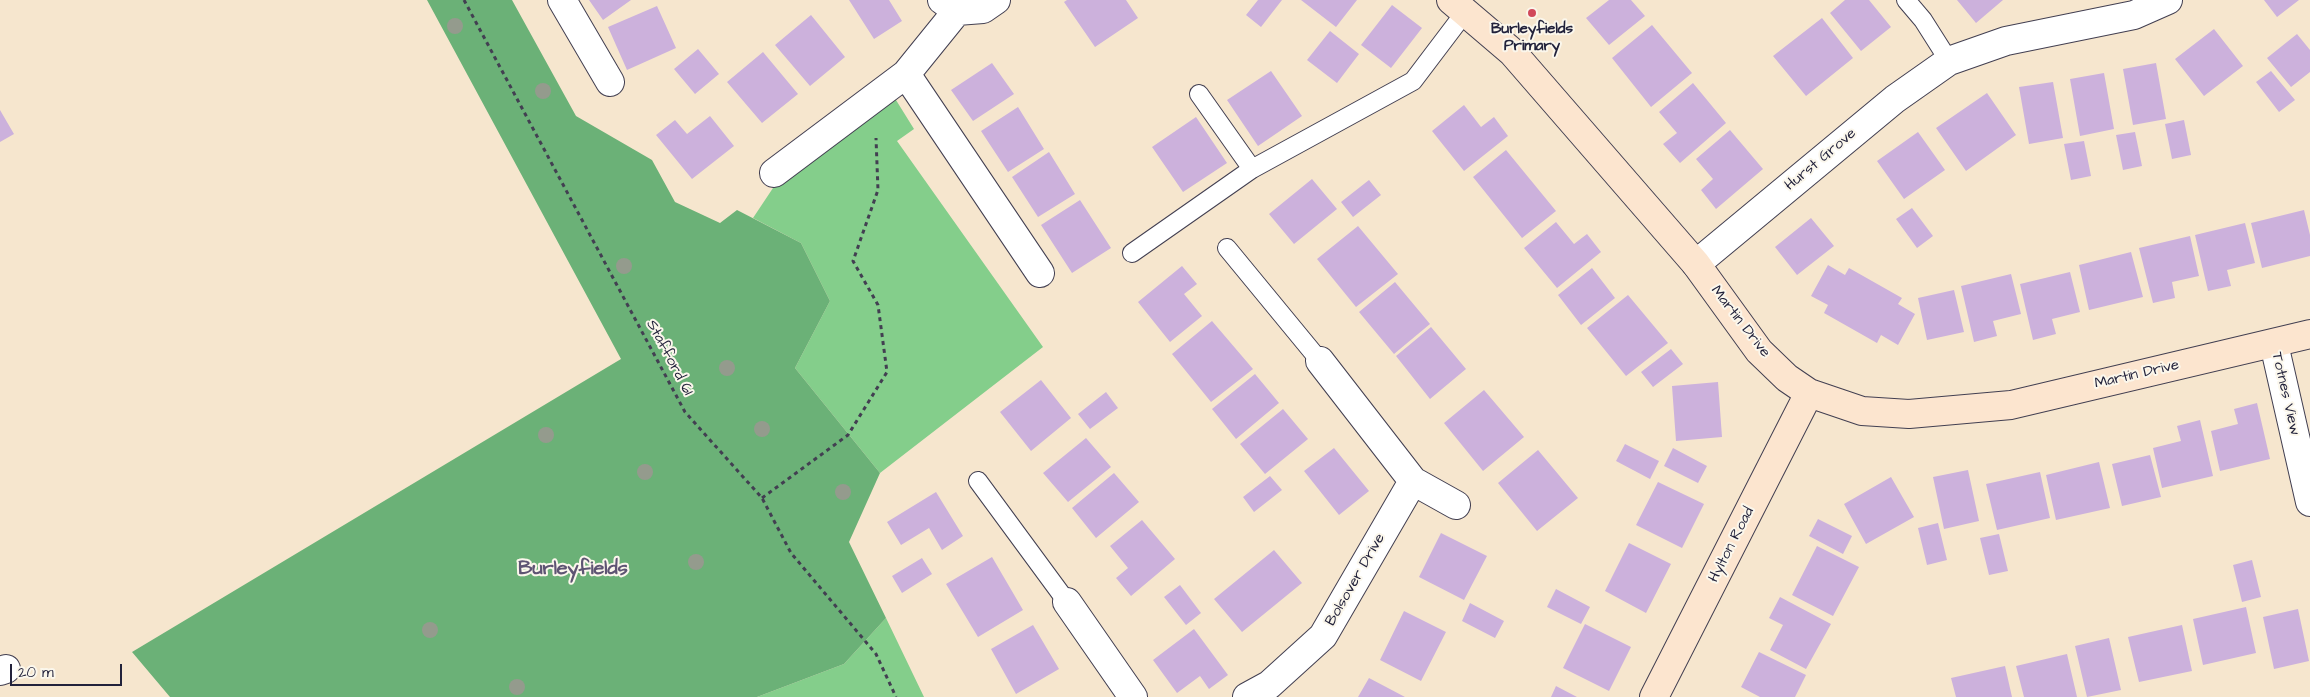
<!DOCTYPE html>
<style>
body{margin:0}
#map{position:relative;width:2310px;height:697px;overflow:hidden;background:#f6e6ce;font-family:"Architects Daughter",sans-serif}
canvas{display:block}
.scale{position:absolute;left:10px;top:664px;width:112px;height:22px;box-sizing:border-box;border:2px solid #22223b;border-top:0;padding-left:6px;font-size:15px;line-height:18px;white-space:nowrap;color:#22223b;-webkit-text-stroke:4px #fbf7ec;paint-order:stroke}
</style>
<div id="map">
<canvas width="2310" height="697"></canvas>
<div class="scale">20 m</div>
</div>
<script>
const context = document.querySelector('canvas').getContext('2d');
context.lineJoin = 'round';
function fillPath(path, color) { context.fillStyle = color; context.fill(path, 'evenodd'); }
const toPath = rows => new Path2D(rows.map(r => 'M' + r).join(''));
function strokePath(path, color, width, dash) { context.strokeStyle = color; context.lineWidth = width; context.lineCap = dash ? 'butt' : 'round'; context.setLineDash(dash || []); context.stroke(path); }
function write(font, color, halo, rows, align = 'center') {
  context.font = font + ' "Architects Daughter",sans-serif'; context.lineWidth = 4; context.setLineDash([]); context.textBaseline = 'middle'; context.strokeStyle = halo; context.fillStyle = color; for (const [text, x, y, turn = 0] of rows) {
    context.save(); context.translate(x, y); context.rotate((+turn || 0) * Math.PI / 180); context.textAlign = isNaN(turn) ? turn : align; if (halo) context.strokeText(text, 0, 0); context.fillText(text, 0, 0); context.restore();
  }
}
const green = toPath([
 [891,92,914,129,897,141,1043,347,880,473,795,368,830,301,801,243,753,218,775,185],
 [886,618,924,697,757,697,844,664]
]);
const forest = toPath([
 [427,0,512,0,576,116,652,160,675,202,720,223,737,210,801,243,830,301,795,368,880,473,849,542,886,618,844,664,757,697,170,697,132,652,621,359]
]);
const building = toPath([
 [589,0,631,0,603,20],
 [849,0,889,0,902,21,874,39],
 [1067,0,1126,0,1138,18,1095,47,1064,2],
 [1258,0,1282,0,1261,27,1246,15],
 [1301,0,1357,0,1336,27],
 [1609,0,1631,0,1645,16,1609,45,1586,18],
 [1845,0,1869,0,1891,27,1861,51,1830,13],
 [1957,0,2003,0,1976,23],
 [2264,0,2299,0,2277,17],
 [1392,5,1422,28,1391,68,1361,45],
 [657,6,676,48,627,70,608,27],
 [811,15,845,57,810,86,775,45],
 [1822,18,1853,58,1806,96,1773,56],
 [1652,25,1692,73,1651,107,1612,58],
 [2214,29,2243,66,2204,96,2175,59],
 [1330,31,1359,54,1337,83,1307,60],
 [2297,34,2310,50,2310,72,2291,87,2267,58],
 [698,49,719,74,695,94,674,69],
 [763,52,798,94,762,123,727,82],
 [992,63,1014,94,973,121,951,90],
 [2156,63,2166,119,2133,125,2123,69],
 [1271,71,1302,116,1258,146,1227,100],
 [2271,71,2295,100,2279,112,2256,82],
 [2104,73,2114,129,2080,136,2070,79],
 [2053,82,2063,138,2029,144,2019,87],
 [1693,83,1726,123,1680,163,1663,144,1677,133,1659,112],
 [1987,93,2016,135,1966,171,1936,128],
 [1464,105,1481,127,1494,117,1508,136,1464,171,1432,131],
 [1018,107,1044,149,1008,172,981,131],
 [0,110,14,134,0,142],
 [710,116,734,146,692,179,656,135,675,120,687,134],
 [1196,117,1227,163,1183,192,1152,147],
 [2184,120,2191,155,2172,159,2165,124],
 [1730,130,1763,169,1716,209,1701,190,1713,179,1696,159],
 [1918,132,1945,170,1904,199,1877,161],
 [2135,132,2142,166,2123,170,2116,135],
 [2084,141,2091,176,2071,180,2064,144],
 [1506,150,1556,211,1522,238,1473,177],
 [1049,152,1075,194,1038,217,1012,177],
 [1312,179,1337,209,1294,244,1269,214],
 [1369,180,1381,195,1353,217,1341,202],
 [1080,200,1111,248,1072,273,1041,225],
 [1912,208,1933,236,1917,248,1896,219],
 [2304,210,2310,235,2310,256,2262,268,2251,223],
 [1811,218,1834,246,1797,275,1775,247],
 [1556,222,1574,244,1587,234,1601,252,1557,288,1524,248],
 [2245,223,2255,263,2227,270,2231,286,2208,291,2195,235],
 [1358,226,1398,274,1356,307,1317,259],
 [2190,236,2199,276,2172,282,2175,298,2153,303,2139,248],
 [2131,252,2143,297,2089,310,2079,265],
 [1828,265,1845,275,1849,268,1902,298,1898,304,1915,314,1898,345,1881,335,1877,343,1824,313,1828,305,1811,296],
 [1182,266,1197,284,1184,294,1202,316,1170,342,1138,302],
 [1592,268,1615,298,1581,325,1558,295],
 [2070,272,2080,312,2052,319,2056,334,2033,340,2020,284],
 [2011,274,2021,314,1993,321,1997,336,1974,342,1961,286],
 [1395,282,1430,324,1394,354,1359,312],
 [1954,290,1964,332,1927,340,1918,298],
 [1628,295,1668,343,1626,376,1587,328],
 [1212,321,1253,369,1211,402,1172,354],
 [1431,327,1466,369,1430,399,1396,356],
 [1671,349,1683,364,1653,387,1641,372],
 [1255,374,1279,403,1236,439,1212,409],
 [1041,380,1071,418,1031,451,1000,412],
 [1718,382,1722,437,1676,441,1672,386],
 [1484,390,1524,437,1483,471,1444,423],
 [1106,392,1118,408,1090,429,1078,414],
 [2257,403,2270,459,2220,471,2211,431,2238,424,2234,409],
 [1283,409,1308,439,1265,474,1240,444],
 [2200,420,2213,476,2162,488,2153,448,2181,441,2177,426],
 [1086,438,1111,467,1068,502,1043,473],
 [1625,444,1659,461,1650,479,1616,461],
 [1334,448,1369,491,1339,515,1304,471],
 [1673,448,1707,466,1698,483,1664,466],
 [1538,450,1578,498,1537,531,1498,483],
 [2150,455,2161,497,2122,506,2112,464],
 [2099,462,2110,508,2056,520,2046,475],
 [1968,470,1979,521,1944,529,1933,477],
 [2040,472,2050,518,1997,530,1986,484],
 [1114,473,1139,502,1096,538,1072,508],
 [1270,476,1282,490,1254,512,1243,497],
 [1891,477,1914,517,1866,544,1844,504],
 [1658,482,1704,504,1682,548,1636,525],
 [936,492,963,536,942,550,929,528,901,545,887,522],
 [1818,519,1852,536,1843,554,1809,536],
 [1142,520,1175,559,1131,596,1116,578,1128,568,1110,546],
 [1938,523,1947,560,1927,565,1918,528],
 [1441,533,1487,556,1464,600,1419,577],
 [1999,534,2008,571,1989,575,1980,538],
 [1629,543,1671,564,1646,613,1605,591],
 [1817,546,1859,567,1833,616,1792,595],
 [1274,550,1302,583,1242,632,1214,599],
 [992,557,1023,610,978,637,946,584],
 [922,558,932,574,902,593,892,576],
 [2252,560,2261,597,2242,602,2233,565],
 [1180,585,1201,613,1186,625,1164,597],
 [1556,589,1590,607,1581,624,1547,607],
 [1780,597,1831,624,1806,669,1770,650,1783,625,1769,618],
 [1470,603,1504,621,1495,638,1462,621],
 [2246,607,2256,653,2203,665,2193,619],
 [2298,609,2309,661,2274,669,2263,617],
 [1404,611,1446,632,1421,681,1380,660],
 [1585,624,1631,647,1609,691,1563,668],
 [1033,625,1059,669,1016,694,991,649],
 [2182,625,2192,671,2139,682,2128,637],
 [1194,629,1228,675,1209,689,1200,676,1177,693,1153,660],
 [2109,638,2121,690,2087,697,2075,646],
 [1759,652,1806,675,1795,697,1760,697,1741,687],
 [2067,654,2077,697,2024,697,2016,666],
 [2005,666,2012,697,1956,697,1951,678],
 [1369,678,1405,697,1358,697],
 [1556,686,1577,697,1551,697]
]);
const path = toPath([
 [464,0,685,412,762,498,791,553,876,654,896,697],
 [762,498,848,435,887,372,878,305,853,261,878,190,876,138]
]);
const lane = toPath([
 [1906,0,1923,20,1949,61],
 [1199,94,1252,169,1413,81,1466,11],
 [1227,248,1320,361],
 [1132,253,1252,169],
 [978,481,1067,602]
]);
const street = toPath([
 [562,0,610,82],
 [942,0,957,11,983,9,996,0],
 [957,11,906,74,1040,273],
 [774,173,906,74],
 [1696,264,1895,99,1949,61,2006,41,2134,15,2168,0],
 [2274,344,2310,502],
 [1320,361,1413,481],
 [1067,602,1133,697],
 [0,671,6,669],
 [1247,697,1269,685,1323,636,1413,481,1456,505]
]);
const secondary = toPath([
 [1451,0,1512,52,1696,264,1759,351,1787,378,1809,393,1862,411,1909,414,2011,405,2310,334],
 [1654,697,1809,393]
]);
const trees = [
 [455,26],
 [543,91],
 [624,266],
 [727,368],
 [762,429],
 [546,435],
 [645,472],
 [843,492],
 [696,562],
 [430,630],
 [517,687]
];
const markers = [
 [1532,13,5,"#d1495b"]
];
const poiNames = [
 ["Burleyfields",1532,30],
 ["Primary",1532,47]
];
const streetNames = [
 ["Hurst Grove",1821,160,-40],
 ["Martin Drive",1740,322,52],
 ["Stafford 61",669,358,62],
 ["Martin Drive",2137,375,-13],
 ["Totnes View",2285,394,77],
 ["Hylton Road",1732,545,-63],
 ["Bolsover Drive",1356,580,-60]
];
const districtNames = [
 ["Burleyfields",573,570]
];
fillPath(green, '#84ce8b');
fillPath(forest, '#6bb177');
fillPath(building, '#ccb1dc');
strokePath(lane, '#423f51', 20);
strokePath(street, '#423f51', 30);
strokePath(secondary, '#423f51', 30);
strokePath(path, '#423f51', 3, [4, 4]);
strokePath(lane, '#fff', 18);
strokePath(street, '#fff', 28);
strokePath(secondary, '#fce5cf', 28);
context.fillStyle = '#949b8d';
for (const [x, y] of trees) { context.beginPath(); context.arc(x, y, 8, 0, 2 * Math.PI); context.fill(); }
for (const [x, y, r, color] of markers) { const dot = new Path2D(); dot.arc(x, y, r, 0, 2 * Math.PI); context.fillStyle = color; context.fill(dot); strokePath(dot, '#fbf7ec', 2); }
write('bold 15px', '#22223b', '#fbf7ec', poiNames);
write('15px', '#22223b', '#fbf7ec', streetNames);
write('bold 20px', '#5e5473', '#fbf7ec', districtNames);
</script>
